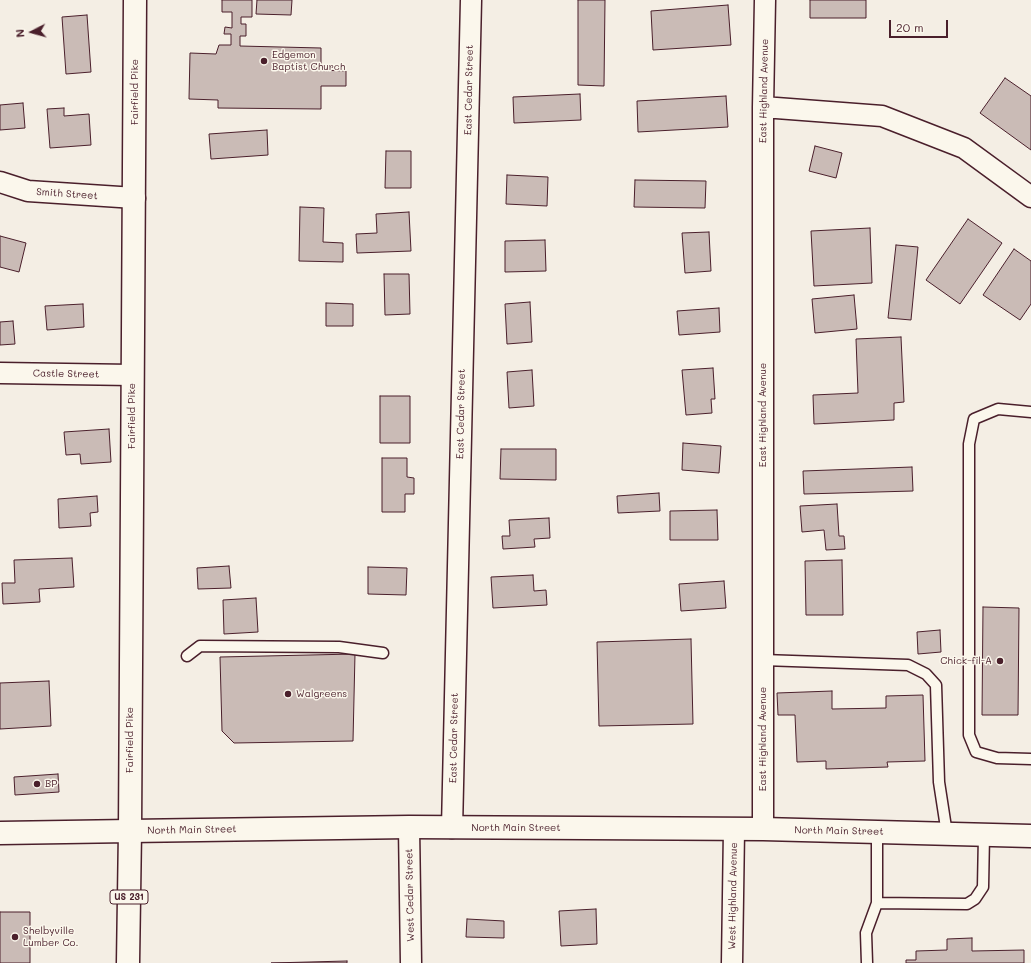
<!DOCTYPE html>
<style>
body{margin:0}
#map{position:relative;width:1031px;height:963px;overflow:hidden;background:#f4eee4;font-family:Mali,sans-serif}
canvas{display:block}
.north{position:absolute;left:12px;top:12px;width:40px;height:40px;-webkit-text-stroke:3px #fbf7ec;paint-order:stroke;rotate:264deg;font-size:11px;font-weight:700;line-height:16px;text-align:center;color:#4a1f2b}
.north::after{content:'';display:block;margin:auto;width:14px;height:18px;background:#4a1f2b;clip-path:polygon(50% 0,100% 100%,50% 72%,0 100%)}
.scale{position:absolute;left:889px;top:20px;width:59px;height:18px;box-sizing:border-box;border:2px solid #4a1f2b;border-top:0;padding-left:5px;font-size:12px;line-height:14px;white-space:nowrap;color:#4a1f2b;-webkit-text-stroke:3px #fbf7ec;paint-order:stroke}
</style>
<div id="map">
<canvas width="1031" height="963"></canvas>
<div class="north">N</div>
<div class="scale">20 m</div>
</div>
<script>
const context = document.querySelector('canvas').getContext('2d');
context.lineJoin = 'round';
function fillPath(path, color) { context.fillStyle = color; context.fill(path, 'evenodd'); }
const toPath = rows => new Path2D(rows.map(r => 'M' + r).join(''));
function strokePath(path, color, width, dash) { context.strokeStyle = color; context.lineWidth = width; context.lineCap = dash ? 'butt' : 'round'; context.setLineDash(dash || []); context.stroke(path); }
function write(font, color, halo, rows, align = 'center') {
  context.font = font + ' Mali,sans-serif'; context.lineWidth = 3; context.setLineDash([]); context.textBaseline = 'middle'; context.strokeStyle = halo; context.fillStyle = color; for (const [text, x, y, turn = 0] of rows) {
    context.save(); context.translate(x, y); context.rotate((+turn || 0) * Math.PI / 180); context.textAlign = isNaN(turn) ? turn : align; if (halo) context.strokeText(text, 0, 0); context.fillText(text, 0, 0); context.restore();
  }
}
const building = toPath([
 [222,0,252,0,252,17,241,17,241,24,246,24,246,36,240,36,240,46,321,48,321,70,346,71,346,86,321,86,321,109,218,108,218,100,189,99,190,53,216,54,219,45,231,45,231,34,224,34,225,27,232,28,232,12,222,12,222,0],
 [257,0,292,0,291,15,256,14,257,0],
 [578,0,605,0,604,86,578,85,578,0],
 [810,0,866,0,866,18,810,18,810,0],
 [728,5,731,45,653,50,651,11,728,5],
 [87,15,91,72,66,74,62,17,87,15],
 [1005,78,1031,96,1031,150,980,113,1005,78],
 [580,94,581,120,514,123,513,97,580,94],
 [726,96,728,127,638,132,637,101,726,96],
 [23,103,25,128,0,130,0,105,23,103],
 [64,108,64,116,89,114,91,145,50,148,47,109,64,108],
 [267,130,268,155,211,159,209,134,267,130],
 [815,146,842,153,836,178,809,171,815,146],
 [386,151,411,151,411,188,385,188,386,151],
 [507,175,548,177,547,206,506,204,507,175],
 [635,180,706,181,705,208,634,207,635,180],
 [300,207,324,208,323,242,343,243,343,262,299,261,300,207],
 [409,212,411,251,357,253,356,234,377,233,376,214,409,212],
 [968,219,1002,243,960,304,926,280,968,219],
 [870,228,872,283,814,286,811,231,870,228],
 [709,232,711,271,685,273,682,233,709,232],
 [0,236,26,243,19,272,0,267,0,236],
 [545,240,546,271,505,272,505,241,545,240],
 [896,245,918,247,911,320,888,318,896,245],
 [1014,249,1031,261,1031,304,1020,320,983,295,1014,249],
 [384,274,409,274,410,314,385,315,384,274],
 [854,295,857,329,815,333,812,299,854,295],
 [530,302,532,342,507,344,505,304,530,302],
 [326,303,353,304,353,326,326,326,326,303],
 [83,304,84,327,47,330,45,306,83,304],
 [719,308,720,332,679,335,677,311,719,308],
 [13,321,15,344,0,345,0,322,13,321],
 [901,337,904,402,894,403,894,420,814,424,813,395,858,393,856,339,901,337],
 [713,368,715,399,711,399,712,413,686,415,682,370,713,368],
 [532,370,534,406,509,408,507,372,532,370],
 [380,396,410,396,410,443,380,443,380,396],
 [109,429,111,462,81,464,80,454,66,455,64,432,109,429],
 [683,443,721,446,719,473,682,470,683,443],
 [501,449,556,449,556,480,500,479,501,449],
 [382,458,407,458,407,477,414,478,414,494,405,494,405,512,382,512,382,458],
 [912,467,913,491,804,494,803,471,912,467],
 [659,493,660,511,618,513,617,496,659,493],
 [97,496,98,512,90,513,91,526,59,528,58,499,97,496],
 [837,504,839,536,844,536,845,549,826,550,824,530,802,532,800,506,837,504],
 [717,510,718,540,670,540,670,511,717,510],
 [549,518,550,538,534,539,535,547,503,549,502,536,510,536,509,520,549,518],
 [72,558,74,587,39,589,40,602,3,604,2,583,15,583,14,560,72,558],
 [842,560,843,615,806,615,805,561,842,560],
 [229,566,231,588,198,589,197,568,229,566],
 [368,567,407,568,406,595,368,594,368,567],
 [533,575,534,591,546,590,547,605,493,608,491,577,533,575],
 [724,581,726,608,681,611,679,584,724,581],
 [256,598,258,632,224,634,223,600,256,598],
 [983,607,1019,608,1018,715,982,715,983,607],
 [940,630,941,652,918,654,917,632,940,630],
 [691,639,693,724,599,726,597,642,691,639],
 [355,654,353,741,234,743,222,731,220,657,355,654],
 [49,681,51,726,0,729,0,683,49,681],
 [832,691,832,709,886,708,886,696,923,695,925,761,887,762,888,767,826,769,826,761,797,762,795,715,778,715,777,693,832,691],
 [58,774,59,792,15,795,14,777,58,774],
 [596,909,597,944,561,946,559,911,596,909],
 [0,912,30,912,30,963,0,963,0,912],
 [467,919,504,921,504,938,466,937,467,919],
 [972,938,972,951,1024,950,1024,963,906,963,906,960,916,960,916,951,947,950,947,939,972,938],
 [347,961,347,963,271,963,347,961]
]);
const lane = toPath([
 [1031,412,998,409,974,419,969,444,969,735,976,752,997,758,1031,759],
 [187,656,200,646,339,647,383,653],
 [763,660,908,665,926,674,936,685,939,782,947,834],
 [877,832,877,903,967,904,975,899,983,887,984,835],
 [867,963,866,933,877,903]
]);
const street = toPath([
 [763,107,882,116,964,148,1031,197],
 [0,182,28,191,135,198],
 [0,373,132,375],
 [409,827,411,963],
 [452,828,471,0],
 [763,829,763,107,765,0],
 [732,963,734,830]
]);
const secondary = toPath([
 [130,831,135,0]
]);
const primary = toPath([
 [130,831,409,827,763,829,1031,836]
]);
const highway = toPath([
 [0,833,130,831,128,963]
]);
const markers = [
 [264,61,4,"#4a1f2b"],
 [1000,661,4,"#4a1f2b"],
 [288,694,4,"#4a1f2b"],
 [37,784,4,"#4a1f2b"],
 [15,937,4,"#4a1f2b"]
];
const shields = [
 [129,897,38]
];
const shieldNames = [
 ["US 231",129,897]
];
const poiNames = [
 ["Edgemon",272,55],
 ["Baptist Church",272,67],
 ["Chick-fil-A",992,661,"right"],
 ["Walgreens",296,694],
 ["BP",45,784],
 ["Shelbyville",23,931],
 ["Lumber Co.",23,943]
];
const streetNames = [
 ["East Cedar Street",469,90,-89],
 ["East Highland Avenue",764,91,-89],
 ["Fairfield Pike",135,92,-90],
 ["Smith Street",67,194,4],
 ["Castle Street",66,374,1],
 ["East Cedar Street",461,414,-89],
 ["East Highland Avenue",763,415,-90],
 ["Fairfield Pike",132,416,-90],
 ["East Cedar Street",454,738,-89],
 ["East Highland Avenue",763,739,-90],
 ["Fairfield Pike",130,740,-90],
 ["North Main Street",516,828],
 ["North Main Street",192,830,-1],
 ["North Main Street",839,831,1],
 ["West Cedar Street",410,895,-91],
 ["West Highland Avenue",733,896,-89]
];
fillPath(building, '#cabbb6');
strokePath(building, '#4a1f2b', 1);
strokePath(lane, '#4a1f2b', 13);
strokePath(street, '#4a1f2b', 23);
strokePath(secondary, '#4a1f2b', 25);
strokePath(primary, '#4a1f2b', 25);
strokePath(highway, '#4a1f2b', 25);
strokePath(lane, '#fbf7ec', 10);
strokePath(street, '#fbf7ec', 20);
strokePath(secondary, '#fbf7ec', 22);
strokePath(primary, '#fbf7ec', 22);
strokePath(highway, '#fbf7ec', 22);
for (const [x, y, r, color] of markers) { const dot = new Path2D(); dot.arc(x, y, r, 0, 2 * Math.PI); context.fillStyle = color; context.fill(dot); strokePath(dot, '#fbf7ec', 1.5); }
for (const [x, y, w] of shields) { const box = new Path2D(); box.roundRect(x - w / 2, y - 7, w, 14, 3); context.fillStyle = '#fbf7ec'; context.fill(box); strokePath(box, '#4a1f2b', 1); }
write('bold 9px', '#4a1f2b', null, shieldNames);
write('10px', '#4a1f2b', '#fbf7ec', poiNames, 'left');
write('10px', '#4a1f2b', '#fbf7ec', streetNames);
</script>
